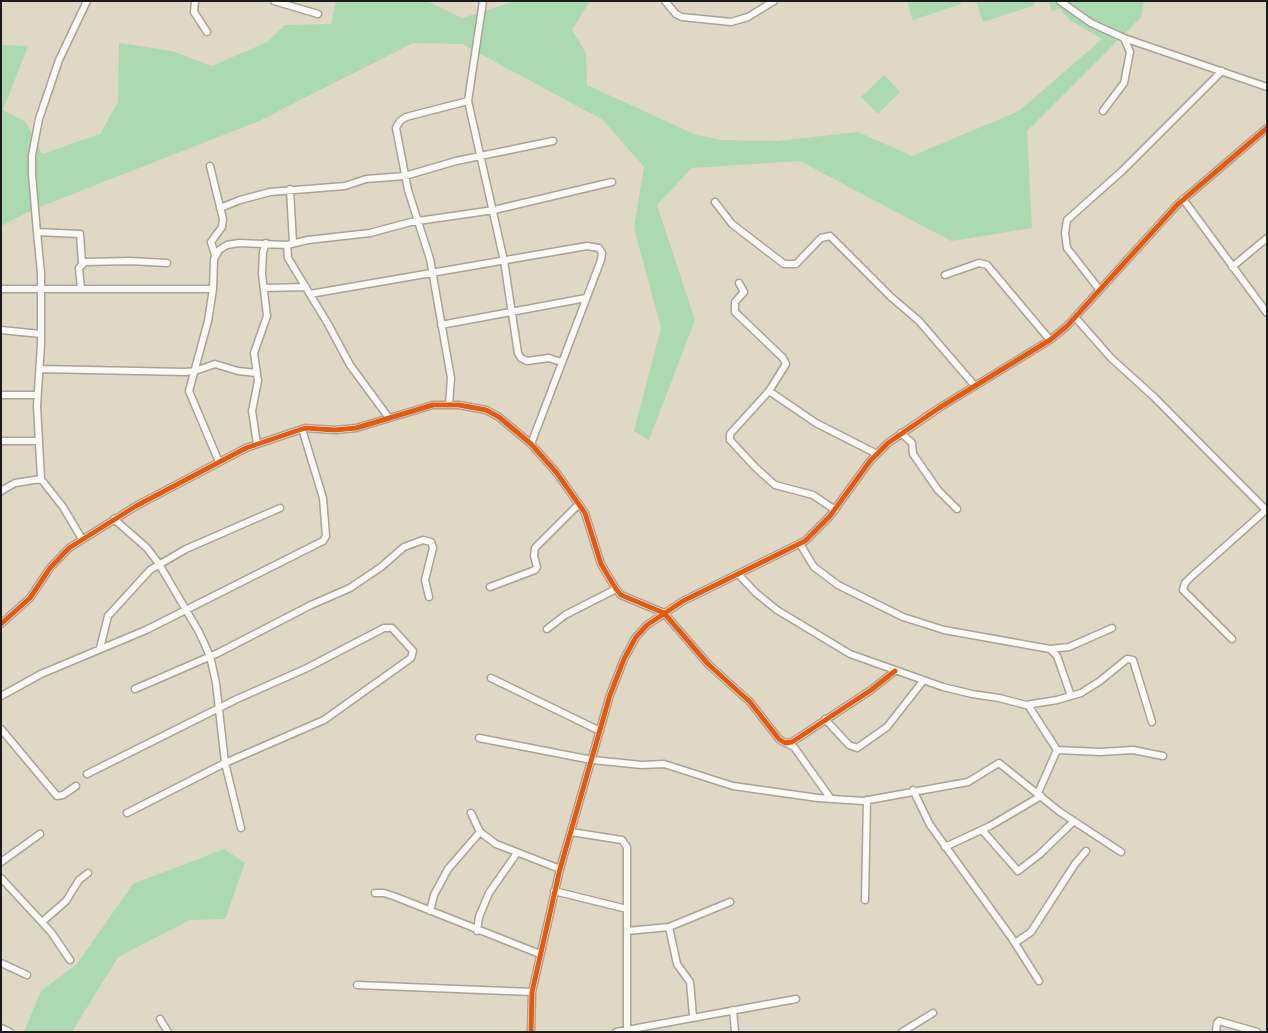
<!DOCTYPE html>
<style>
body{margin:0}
#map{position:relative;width:1268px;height:1033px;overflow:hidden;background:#ded8c4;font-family:"Balsamiq Sans",sans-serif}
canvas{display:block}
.frame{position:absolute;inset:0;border:2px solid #1c1c1c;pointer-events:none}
</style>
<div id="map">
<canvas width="1268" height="1033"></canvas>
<div class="frame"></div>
</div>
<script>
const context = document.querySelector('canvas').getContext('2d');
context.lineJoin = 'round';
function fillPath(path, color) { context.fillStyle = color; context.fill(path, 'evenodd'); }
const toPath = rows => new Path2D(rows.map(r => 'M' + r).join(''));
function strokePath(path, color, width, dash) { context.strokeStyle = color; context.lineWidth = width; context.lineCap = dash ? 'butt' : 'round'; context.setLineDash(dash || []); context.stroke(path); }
const green = toPath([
 [336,1,427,1,462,18,516,1,590,1,572,30,586,53,587,85,696,135,722,140,777,141,858,132,912,156,1019,111,1102,39,1070,20,1060,9,1052,11,1048,1,1144,1,1141,17,1027,131,1032,228,951,241,800,161,692,168,657,205,695,320,649,440,634,431,661,328,634,228,644,167,603,120,462,44,413,43,259,121,32,210,1,226,1,45,28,46,3,110,26,122,42,154,100,134,118,102,119,43,172,51,212,66,267,42,285,25,331,24],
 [907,1,960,1,961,4,913,20],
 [976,1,1034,1,1035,5,983,22],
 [884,75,900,92,878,114,861,97],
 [224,849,245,863,225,919,190,920,118,957,72,1032,24,1032,41,991,77,964,133,884]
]);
const minor = toPath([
 [195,1,194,12,207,32],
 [274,1,318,14],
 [483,1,468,101,504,261,518,353,521,358,527,361,549,358,561,362],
 [665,1,676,14,682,17,731,22,748,17,774,1],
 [1060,1,1091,23,1124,38,1267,87],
 [1103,111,1124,83,1130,52,1124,38],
 [210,166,223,219,222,227,211,242,215,255],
 [290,189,293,243],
 [1183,199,1267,313],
 [715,202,732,224,784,264,796,264,821,238,830,236,891,297,919,321,975,386],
 [220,208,240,200,270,192,345,186,366,179,405,176,456,161,553,141],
 [37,232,32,174,32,155,39,119,59,60,87,1],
 [287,245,288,258,328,324,350,365,389,418],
 [1232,267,1267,238],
 [945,275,979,263,987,265,1050,340],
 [739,283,744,292,735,302,735,312,783,358,786,364,769,391,730,434,730,440,755,467,775,485,813,495,835,510],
 [264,288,306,287],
 [1,289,213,289],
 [81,289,79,268,85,262,130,261,167,263],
 [1099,289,1067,248,1065,233,1067,220,1122,171,1222,71],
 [310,294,587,246,599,248,602,253,601,260,531,444],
 [1075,317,1111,358,1154,397,1267,511],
 [441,325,586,298],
 [1,330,41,334],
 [40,369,185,372,195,371,215,364,238,371,257,373],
 [769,391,816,423,877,454],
 [1,395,37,395],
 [449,405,451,378,430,259,408,190,396,128,400,121,406,117,468,101],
 [901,433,912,443,913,454,938,490,957,509],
 [1,441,39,441],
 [257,444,252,411,258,381,254,353,267,316,262,274,263,252,266,243],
 [219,462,189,391,208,321,213,289,214,259,219,250,227,245,239,243,287,245,308,240,370,233,411,222,494,210,612,182],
 [1,491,15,483,41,479],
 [114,519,147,548,159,564,199,632,210,656,216,683,225,763,241,828],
 [82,539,63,507,41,479,37,406,41,344,41,273,37,232,80,234,82,263],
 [800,544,814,567,838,585,903,617,944,630,1050,649,1069,647,1112,628],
 [739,575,756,593,777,610,850,654,943,687,972,694,999,698,1026,705,1057,700,1081,693,1100,681,1127,659,1133,660,1152,722],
 [490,587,535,570,537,567,534,556,535,548,579,504],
 [1,624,30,598,50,568,69,548,136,506,246,448,305,428,335,430,356,428,433,405,459,405,486,410,499,417,531,444,556,472,585,513,601,564,616,589,621,595,664,613,708,664,750,702,779,739,785,743,792,742,871,690,895,671],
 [547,629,565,615,616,589],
 [1232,639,1183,590,1185,583,1192,576,1266,510],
 [100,648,108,616,150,570,186,549,280,508],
 [1050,649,1057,656,1071,696],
 [491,678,600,731],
 [135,689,218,653,311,605,350,588,381,567,404,547,423,540,431,542,433,548,425,580,429,597],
 [1,696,41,674,146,630,323,541,326,536,323,498,302,429],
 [1028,705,1057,750,1038,793],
 [825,719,849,745,857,748,887,727,923,681],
 [1,729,57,796,63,795,76,786],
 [479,738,592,760,642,765,664,764,733,786,818,798,863,801,968,782,999,763,1060,812,1121,852],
 [786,743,794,747,831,799],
 [1057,750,1100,752,1133,750,1163,756],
 [87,774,237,699,307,668,384,628,392,628,413,651,411,658,324,720,225,763,127,813],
 [913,790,930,825,1011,937,1039,981],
 [471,813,480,832,496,844,560,869],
 [982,830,1018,871,1040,854,1074,821],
 [571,832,622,840,627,847,627,1030],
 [945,847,990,826,1041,796],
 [1,862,40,834],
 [1,878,51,932,70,960],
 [554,891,627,909],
 [375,893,384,893,396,897,540,954],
 [865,900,867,800],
 [430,911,434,895,448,869,480,832],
 [42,922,66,901,79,880,88,873],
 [669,927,677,964,690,982,693,1016],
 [477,931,479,917,489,893,517,853],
 [627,931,669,927,730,902],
 [1015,943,1031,932,1075,864,1086,851],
 [1,963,27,975],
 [357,985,532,992],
 [733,1010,735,1032],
 [160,1019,168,1032],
 [1,1028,10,1032],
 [531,1032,532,992,560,869,610,695,624,659,636,637,647,625,683,601,805,541,830,516,870,461,888,443,939,408,1050,340,1067,326,1177,205,1267,128],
 [616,1032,796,999],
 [902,1032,933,1013],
 [1216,1032,1217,1023,1219,1021,1257,1032]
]);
const cycleway = toPath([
 [1,624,30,598,50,568,69,548,136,506,246,448,305,428,335,430,356,428,433,405,459,405,486,410,499,417,531,444,556,472,585,513,601,564,616,589,621,595,664,613,708,664,750,702,779,739,785,743,792,742,871,690,895,671],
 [531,1032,532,992,560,869,610,695,624,659,636,637,647,625,683,601,805,541,830,516,870,461,888,443,939,408,1050,340,1067,326,1177,205,1267,128]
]);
fillPath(green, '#acdab0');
strokePath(minor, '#a7a397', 9);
strokePath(minor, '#faf9f6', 6);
strokePath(cycleway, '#e8590c', 5);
</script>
